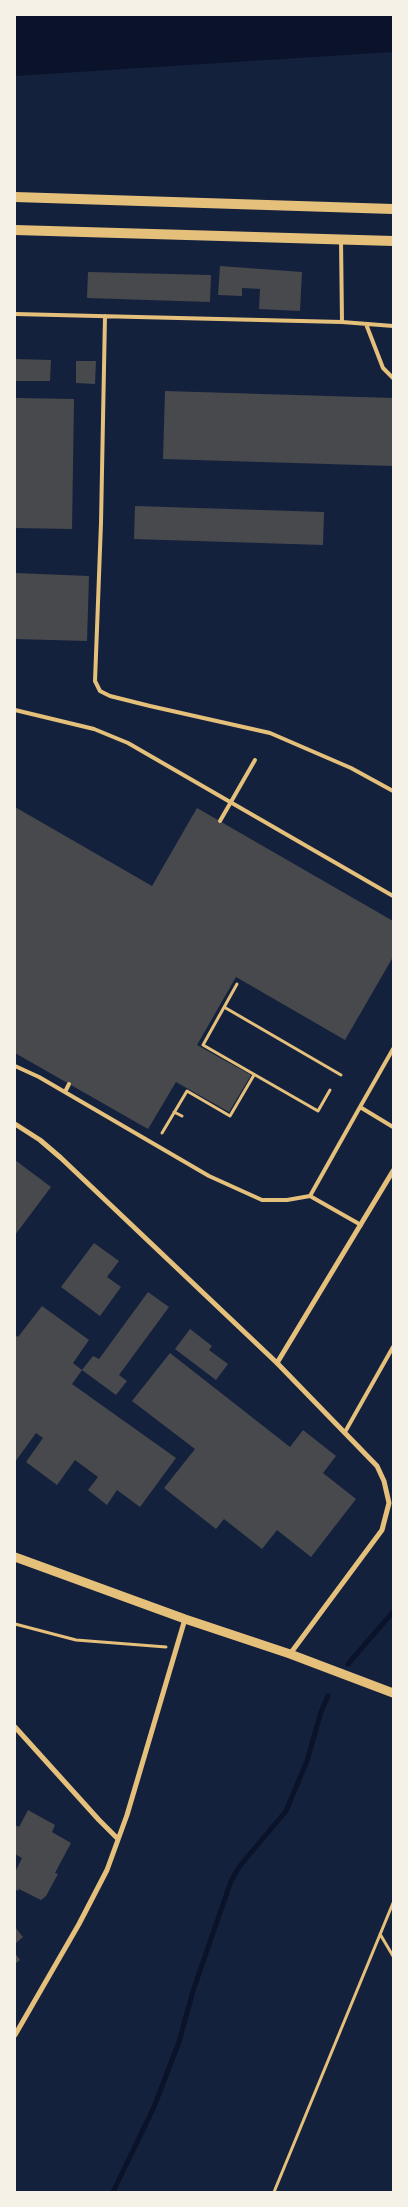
<!DOCTYPE html>
<style>
body{margin:0}
#map{position:relative;width:408px;height:2207px;overflow:hidden;background:#14213d;font-family:"Archivo Narrow",sans-serif}
canvas{display:block}
.frame{position:absolute;inset:0;border:16px solid #f6f1e7;pointer-events:none}
</style>
<div id="map">
<canvas width="408" height="2207"></canvas>
<div class="frame"></div>
</div>
<script>
const context = document.querySelector('canvas').getContext('2d');
context.lineJoin = 'round';
function fillPath(path, color) { context.fillStyle = color; context.fill(path, 'evenodd'); }
const toPath = rows => new Path2D(rows.map(r => 'M' + r).join(''));
function strokePath(path, color, width, dash) { context.strokeStyle = color; context.lineWidth = width; context.lineCap = dash ? 'butt' : 'round'; context.setLineDash(dash || []); context.stroke(path); }
const water = toPath([
 [15,15,393,15,393,52,15,76]
]);
const stream = toPath([
 [348,1664,393,1612],
 [113,2192,154,2107,179,2042,193,1991,231,1881,239,1867,286,1811,307,1761,321,1712,328,1696]
]);
const building = toPath([
 [220,266,302,272,300,311,259,309,260,289,242,288,242,296,218,295],
 [88,272,211,275,210,302,87,298],
 [15,359,51,360,50,381,15,381],
 [76,361,96,361,95,384,76,383],
 [165,391,393,398,393,466,163,459],
 [16,398,74,399,72,529,15,528],
 [135,506,324,512,323,545,134,539],
 [15,573,89,576,87,641,15,639],
 [15,807,152,886,197,808,393,921,393,957,345,1040,236,977,197,1045,251,1075,229,1112,176,1082,148,1129,15,1053],
 [15,1160,51,1187,15,1235],
 [94,1243,119,1261,107,1277,121,1287,100,1316,61,1287],
 [148,1292,169,1307,119,1375,127,1381,116,1395,82,1370,93,1356,99,1359],
 [42,1306,89,1340,73,1363,82,1370,72,1384,176,1458,140,1507,117,1490,107,1505,88,1490,98,1477,75,1460,57,1485,26,1462,43,1438,36,1433,15,1462,15,1335,18,1337],
 [190,1329,212,1346,209,1350,228,1364,216,1380,175,1349],
 [170,1353,290,1447,303,1430,336,1456,323,1473,356,1499,311,1557,277,1530,262,1549,224,1519,216,1529,164,1488,195,1449,132,1401],
 [28,1810,55,1825,52,1832,71,1843,55,1873,58,1874,46,1896,41,1900,19,1889,18,1891,15,1889,15,1872,22,1858,15,1854,15,1825,19,1827],
 [15,1927,23,1937,16,1943,15,1941],
 [15,1953,20,1960,15,1964]
]);
const path = toPath([
 [237,984,203,1045,318,1111,330,1090],
 [224,1007,341,1075],
 [174,1112,182,1116],
 [162,1133,187,1091,230,1116,254,1075],
 [15,1624,76,1640,166,1647],
 [380,1934,393,1956],
 [274,2192,393,1903]
]);
const service = toPath([
 [341,240,342,322],
 [15,314,342,322,393,326],
 [105,316,101,523,95,681,100,691,110,696,150,706,270,733,351,768,393,791],
 [366,324,383,368,393,378],
 [15,710,94,729,128,743,393,896],
 [220,821,255,760],
 [393,1049,360,1107,393,1127],
 [15,1066,39,1077,209,1176,262,1200,287,1200,310,1196,360,1107],
 [65,1092,69,1084],
 [310,1196,361,1225],
 [345,1432,393,1347]
]);
const minor = toPath([
 [15,1124,40,1140,61,1158,277,1363,377,1466,384,1481,389,1503,382,1530,290,1654],
 [277,1363,393,1171],
 [15,1727,99,1820,118,1839],
 [15,2035,79,1924,107,1870,127,1815,185,1619]
]);
const tertiary = toPath([
 [15,1557,185,1619,290,1654,393,1693]
]);
const secondary = toPath([
 [15,197,393,209],
 [15,230,393,241]
]);
fillPath(water, '#0b132b');
strokePath(stream, '#0b132b', 5);
fillPath(building, '#48494c');
strokePath(path, '#e5c07b', 3);
strokePath(service, '#e5c07b', 4);
strokePath(minor, '#e5c07b', 5);
strokePath(tertiary, '#e5c07b', 9);
strokePath(secondary, '#e5c07b', 10);
</script>
